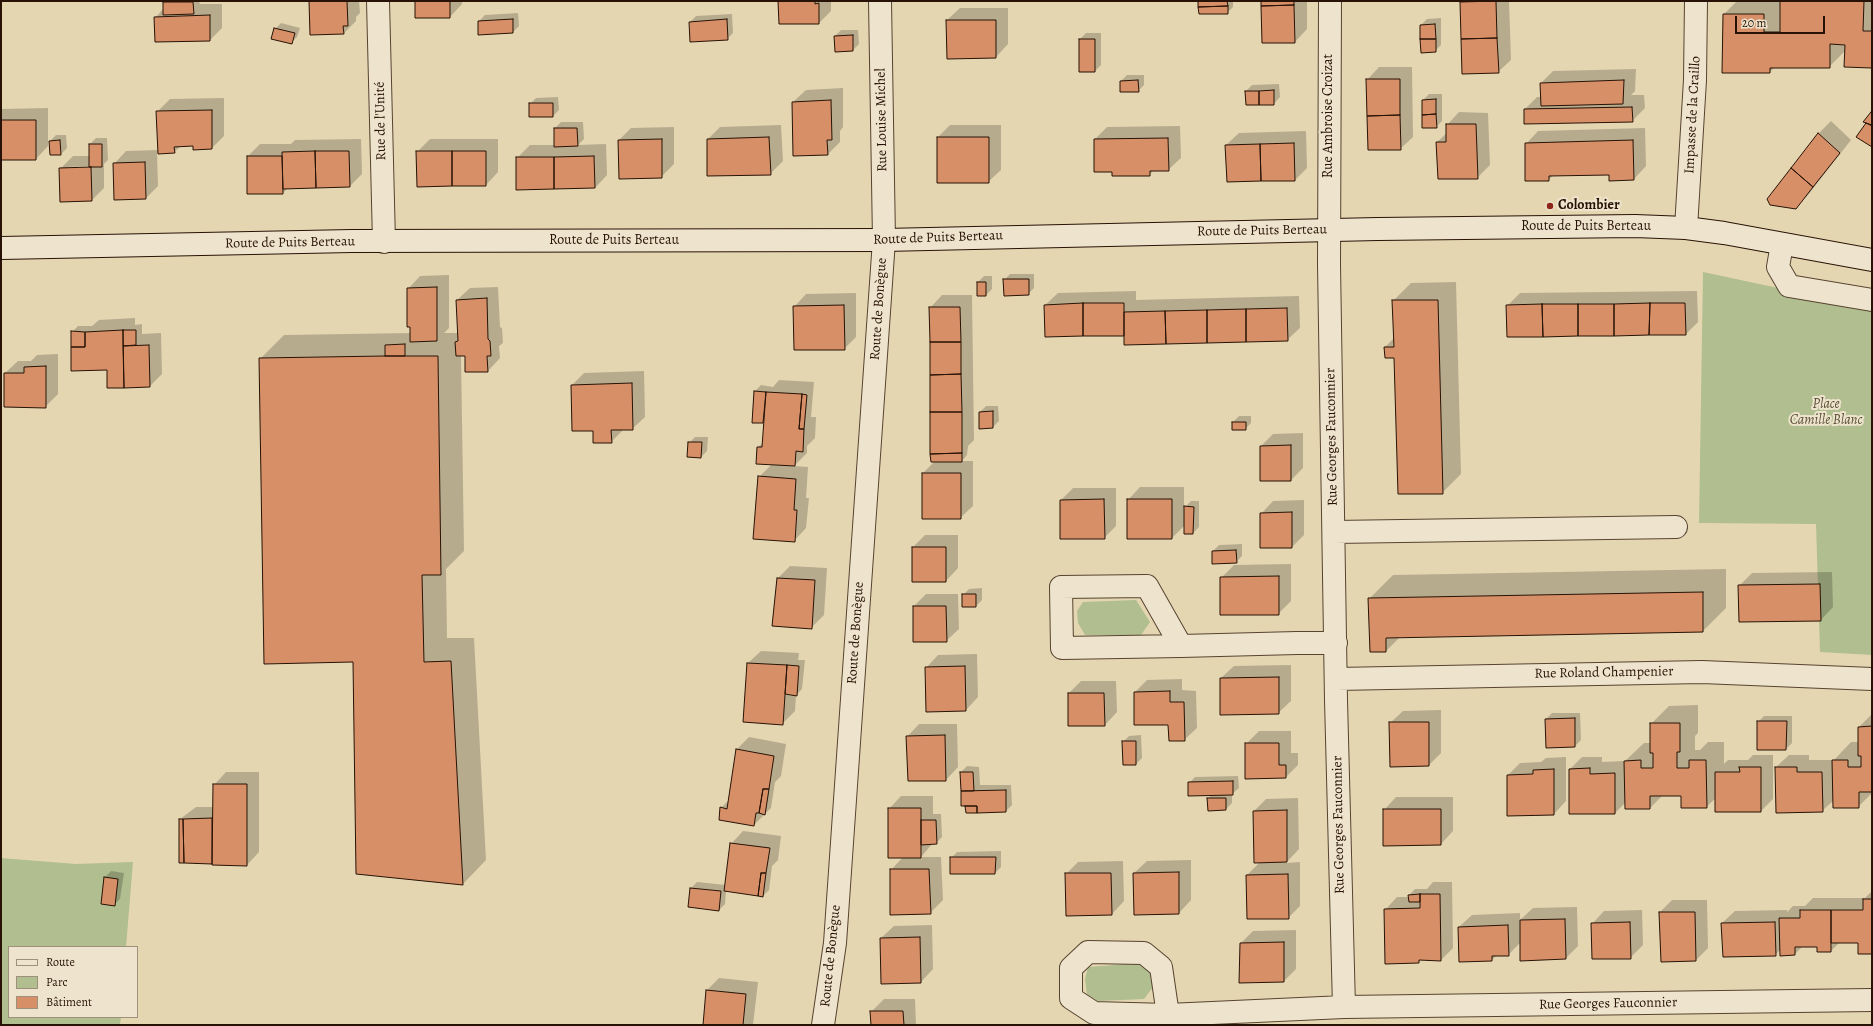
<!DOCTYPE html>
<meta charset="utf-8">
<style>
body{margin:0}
#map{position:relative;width:1873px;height:1026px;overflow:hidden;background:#e5d6b2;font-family:Alegreya,serif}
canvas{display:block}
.frame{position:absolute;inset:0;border:2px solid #271205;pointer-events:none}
.legend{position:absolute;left:8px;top:946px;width:130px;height:72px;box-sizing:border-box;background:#eee4cd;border:1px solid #9e907d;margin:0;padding:5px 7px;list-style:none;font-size:12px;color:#271205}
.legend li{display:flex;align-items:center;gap:8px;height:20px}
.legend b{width:20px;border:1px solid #9e907d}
.scale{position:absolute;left:1735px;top:16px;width:90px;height:18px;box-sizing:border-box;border:2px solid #271205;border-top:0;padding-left:5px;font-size:12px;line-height:14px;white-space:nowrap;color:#271205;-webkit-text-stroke:3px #eee4cd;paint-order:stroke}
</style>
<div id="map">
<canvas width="1873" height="1026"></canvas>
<div class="frame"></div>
<ul class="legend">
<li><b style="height:5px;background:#eee4cd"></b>Route</li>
<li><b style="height:11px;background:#b1be8f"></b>Parc</li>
<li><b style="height:11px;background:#d68f67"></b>Bâtiment</li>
</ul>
<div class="scale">20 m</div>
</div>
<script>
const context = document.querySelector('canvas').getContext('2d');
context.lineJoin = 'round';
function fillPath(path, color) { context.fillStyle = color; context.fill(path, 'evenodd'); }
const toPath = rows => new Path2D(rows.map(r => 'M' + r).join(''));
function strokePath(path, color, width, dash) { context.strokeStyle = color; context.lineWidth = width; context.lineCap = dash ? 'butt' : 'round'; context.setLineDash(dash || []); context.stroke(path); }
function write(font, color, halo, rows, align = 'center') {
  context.font = font + ' Alegreya,serif'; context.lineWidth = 4; context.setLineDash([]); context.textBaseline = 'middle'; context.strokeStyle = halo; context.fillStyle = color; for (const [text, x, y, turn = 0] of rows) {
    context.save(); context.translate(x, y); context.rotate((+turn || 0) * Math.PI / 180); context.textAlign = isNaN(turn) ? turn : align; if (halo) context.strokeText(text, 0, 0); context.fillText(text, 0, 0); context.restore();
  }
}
const green = toPath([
 [1703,272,1872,308,1872,655,1820,652,1816,524,1699,523],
 [1136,600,1150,622,1141,635,1085,635,1078,623,1077,611,1083,602],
 [1,858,76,864,133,862,126,947,9,947,9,1017,121,1017,120,1025,1,1025],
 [1142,963,1151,970,1153,987,1144,999,1098,1001,1087,994,1085,979,1088,967]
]);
const shadow = toPath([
 [165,1,199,1,200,4,222,4,222,28,210,40,155,18,164,8],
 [310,1,359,1,360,13,356,17,356,21,344,33],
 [416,1,462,1,462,4,450,17],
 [779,1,831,1,831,11,819,23],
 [1199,1,1233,1,1233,7,1227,13],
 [1262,1,1307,1,1307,29,1295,42],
 [1463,1,1509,1,1511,60,1498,72,1461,2],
 [1737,1,1872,1,1872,67,1845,51,1829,67,1775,67,1770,72,1724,14],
 [960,8,1008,8,1008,44,996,57,947,20],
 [518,13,519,26,513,32,479,21,485,15],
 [732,14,733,33,727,39,690,22,696,16],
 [1441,18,1441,45,1435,51,1421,25,1427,19],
 [281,23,300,28,297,37,291,43,275,29],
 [841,30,858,30,859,44,853,50,835,36],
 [1086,33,1101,33,1101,65,1095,71,1080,71,1080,39],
 [1379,67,1412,67,1413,137,1400,149,1367,80],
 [1636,69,1635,91,1631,95,1644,95,1645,108,1632,121,1525,109,1537,97,1541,97,1541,83,1553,71],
 [1127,75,1144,75,1144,85,1138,91,1121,81],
 [1279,84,1280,97,1274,104,1246,91,1252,85],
 [843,88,843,127,840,131,840,142,828,154,793,102,806,90],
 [1429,94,1442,94,1442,121,1436,127,1423,100],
 [558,97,559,110,553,116,530,104,536,98],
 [224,98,224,136,212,148,194,145,181,146,174,152,157,153,158,186,146,198,114,164,126,151,158,150,157,112,170,99],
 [48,108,48,146,36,159,1,159,1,109],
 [1459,112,1488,113,1490,165,1477,178,1437,142,1447,133,1447,125],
 [1831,121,1851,140,1808,195,1795,208,1768,199,1819,133],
 [561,122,583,122,584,139,578,145,606,144,607,175,595,188,517,158,530,145,555,145,555,128],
 [781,125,783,161,770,174,708,139,720,127],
 [950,125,1001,125,1001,170,988,182,938,137],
 [1180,126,1181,158,1168,170,1154,170,1149,175,1113,171,1095,171,1095,139,1107,127],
 [674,127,674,164,661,177,619,140,631,128],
 [1645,128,1646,166,1634,179,1610,174,1554,175,1548,180,1526,144,1538,131],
 [1306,131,1307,168,1295,180,1228,181,1226,145,1239,133],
 [56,135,66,135,67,148,61,154,50,141],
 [96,138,107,138,108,160,104,164,104,188,92,200,60,169,73,156,90,156,90,144],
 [90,166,90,168,67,169,67,167],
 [361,139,362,174,350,186,288,188,283,193,248,156,260,144,291,144,295,140],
 [430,139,498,139,498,172,486,185,418,151],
 [1010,274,1034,274,1034,288,1028,294,1004,280],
 [449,275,449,328,444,333,458,333,457,300,470,288,498,287,500,327,502,328,503,343,499,346,500,358,488,371,466,355,461,355,464,551,446,569,447,638,474,638,486,860,463,884,354,661,260,359,284,335,411,333,408,289,420,276],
 [984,276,992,276,992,289,986,295,978,282],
 [1456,282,1461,474,1442,493,1395,357,1385,347,1394,338,1393,301,1411,283],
 [1136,291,1136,300,1299,296,1300,328,1287,340,1045,305,1058,293],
 [1697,291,1698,322,1686,334,1507,306,1520,293],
 [856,293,856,337,844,349,794,307,806,294],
 [942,295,972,295,974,440,968,446,967,455,962,461,973,461,973,506,960,518,923,473,935,461,930,308],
 [135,318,135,325,142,324,142,334,161,333,162,374,150,386,108,369,72,332,78,326,92,326,99,320],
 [58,354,58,394,45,407,5,373,18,361,31,361,37,355],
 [644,371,645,417,632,429,624,429,611,442,594,430,573,430,572,385,584,373],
 [779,380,814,382,811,417,816,417,815,438,807,446,807,453,794,466,808,467,806,498,809,498,806,528,794,541,759,477,772,464,758,447,763,443,765,421,763,422,755,391,761,385,773,387],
 [986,406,998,406,999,421,993,427,980,412],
 [1239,416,1251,416,1251,423,1245,429,1233,422],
 [1303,433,1303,468,1291,480,1261,446,1273,434],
 [695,437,708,437,707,451,701,457,689,443],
 [1140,487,1184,487,1184,508,1191,501,1199,501,1199,527,1193,533,1185,525,1172,538,1128,500],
 [1073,488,1116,488,1116,526,1104,538,1061,538,1061,500],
 [1304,500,1304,535,1292,547,1261,514,1273,501],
 [925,535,958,535,958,568,946,581,913,547],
 [1242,544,1242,556,1236,562,1213,563,1213,551,1219,545],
 [1291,564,1291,601,1278,614,1221,578,1234,565],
 [790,566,827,568,824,615,811,628,773,625,778,578],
 [1726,569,1726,608,1703,631,1400,637,1386,651,1369,599,1393,575],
 [1832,572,1833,607,1821,620,1739,586,1752,573],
 [982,588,982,600,976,606,963,595,969,589],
 [926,594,958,594,959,629,946,641,914,606],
 [761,651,799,653,798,660,805,660,802,689,796,695,795,711,782,724,748,663],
 [977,654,978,697,966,710,926,668,938,655],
 [1291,665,1291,701,1278,713,1221,678,1234,666],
 [1182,679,1182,690,1196,691,1197,728,1184,740,1135,692,1147,680],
 [1081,681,1116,681,1117,712,1105,725,1069,693],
 [1698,705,1698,733,1695,736,1695,750,1700,750,1708,742,1724,742,1724,764,1728,760,1748,760,1753,755,1773,755,1773,799,1761,811,1716,798,1706,807,1682,795,1663,795,1650,808,1626,802,1615,813,1570,769,1582,757,1602,757,1602,762,1625,761,1644,743,1651,743,1651,724,1669,706],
 [1441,710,1441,753,1429,765,1390,723,1403,711],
 [1552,713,1580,713,1581,740,1575,746,1546,719],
 [1872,714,1872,793,1858,807,1834,800,1822,811,1776,767,1789,755,1809,755,1809,760,1834,760,1851,742,1859,742,1859,727],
 [1764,716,1792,716,1792,743,1786,749,1758,749,1758,722],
 [919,724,957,724,958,767,946,780,907,737],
 [1259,731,1291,731,1291,753,1298,753,1298,765,1286,777,1246,744],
 [1141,735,1142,758,1136,764,1123,742,1129,736],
 [749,737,786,744,781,776,775,782,771,808,754,825,721,808,729,800,737,749],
 [1566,757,1566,801,1554,814,1508,775,1520,763,1541,762,1546,758],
 [967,766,979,767,980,785,1011,785,1012,805,1006,811,967,812,961,772],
 [226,772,259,772,259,852,247,865,180,862,180,819,196,807,213,807,214,785],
 [1238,776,1239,788,1232,794,1232,803,1226,809,1209,810,1208,798,1212,795,1189,783,1195,777],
 [901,796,933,796,933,814,941,814,942,837,936,843,933,843,921,857,941,857,943,900,930,913,891,870,903,857,889,809],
 [1396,797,1453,797,1453,831,1441,844,1384,845,1384,810],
 [1298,798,1299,849,1286,863,1300,862,1300,906,1288,918,1247,875,1260,862,1254,811,1266,799],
 [743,831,781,836,778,860,772,866,769,890,763,896,726,891,725,904,719,910,691,888,697,882,726,885,731,844],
 [1001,851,1001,867,995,873,951,858,957,852],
 [1191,860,1191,900,1179,913,1134,873,1147,861],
 [1123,861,1124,901,1112,914,1066,874,1078,862],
 [111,871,124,873,120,899,114,905,105,877],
 [1433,882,1452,882,1453,948,1441,960,1420,959,1418,962,1385,910,1397,897,1409,897,1409,895,1415,889,1427,889],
 [1872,891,1872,953,1859,942,1840,942,1831,951,1818,951,1818,946,1803,946,1795,954,1781,949,1775,955,1722,923,1735,911,1787,910,1787,912,1793,906,1805,906,1813,898,1865,898],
 [1672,900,1707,900,1708,948,1696,960,1660,912],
 [1577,907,1578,946,1566,958,1521,942,1508,955,1497,955,1492,960,1459,927,1472,915,1520,913,1520,920,1533,908],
 [1642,910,1643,945,1630,958,1592,924,1604,911],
 [932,925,933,969,921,982,881,938,894,926],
 [1296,930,1296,969,1284,981,1241,943,1253,931],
 [719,978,758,982,753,1025,704,1025,707,990],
 [884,999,915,999,916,1025,872,1025,871,1012]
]);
const building = toPath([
 [309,1,347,1,348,26,343,26,344,34,310,35,309,1],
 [415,1,450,1,450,18,415,18,415,1],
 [778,1,815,1,815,4,819,3,819,24,779,24,778,1],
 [1198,1,1227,1,1228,6,1198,7,1198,1],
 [1261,1,1294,1,1294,5,1261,6,1261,1],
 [1496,1,1497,38,1461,39,1460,2,1496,1],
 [1780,1,1864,1,1863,31,1872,31,1872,68,1844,67,1845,45,1830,44,1830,68,1770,68,1770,73,1722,73,1723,14,1764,14,1764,32,1780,32,1780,1],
 [163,2,193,2,194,14,163,15,163,2],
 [1294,5,1295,43,1262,43,1261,6,1294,5],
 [1228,6,1228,14,1199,14,1198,7,1228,6],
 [210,15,210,41,155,42,154,17,210,15],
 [513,19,513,33,478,35,478,21,513,19],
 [727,19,728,40,690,42,689,22,727,19],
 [946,20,996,20,996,58,947,59,946,20],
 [1435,24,1436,39,1420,39,1420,25,1435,24],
 [274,28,295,33,292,44,271,39,274,28],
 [853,35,853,51,835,52,834,36,853,35],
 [1497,38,1499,73,1462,74,1461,39,1497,38],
 [1079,39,1095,39,1095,72,1079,72,1079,39],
 [1420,39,1436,39,1436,52,1421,53,1420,39],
 [1366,79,1400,79,1400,115,1367,116,1366,79],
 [1138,80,1139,92,1120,92,1120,81,1138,80],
 [1624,80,1623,104,1541,106,1540,83,1624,80],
 [1274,90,1274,105,1259,105,1259,91,1274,90],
 [1245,91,1259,91,1259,105,1246,105,1245,91],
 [1436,99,1436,114,1422,115,1422,100,1436,99],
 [831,100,832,140,827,140,828,155,793,156,792,102,831,100],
 [529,103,553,103,553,117,529,117,529,103],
 [1632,107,1633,122,1524,124,1524,109,1632,107],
 [212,110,212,149,193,150,193,146,174,147,175,153,158,154,156,111,212,110],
 [1871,112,1872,112,1872,125,1863,122,1871,112],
 [1436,114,1437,128,1422,128,1422,115,1436,114],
 [1400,115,1401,150,1368,150,1367,116,1400,115],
 [1,120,36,120,36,160,1,160,1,120],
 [1866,123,1872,126,1872,147,1856,137,1866,123],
 [1446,124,1476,124,1478,179,1438,179,1436,142,1446,142,1446,124],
 [554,128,577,128,578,146,554,147,554,128],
 [1818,133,1840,153,1813,187,1791,168,1818,133],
 [769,137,771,175,707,176,707,139,769,137],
 [937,137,989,137,989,183,937,183,937,137],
 [1168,138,1169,171,1150,171,1150,176,1112,176,1112,172,1094,172,1094,139,1168,138],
 [662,139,662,178,619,179,618,140,662,139],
 [60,140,61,155,50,155,49,141,60,140],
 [1633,140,1634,180,1609,181,1609,175,1549,176,1549,181,1525,181,1525,143,1633,140],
 [1294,143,1295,181,1261,181,1260,144,1294,143],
 [89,144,102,144,102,167,89,167,89,144],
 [1260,144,1261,181,1227,182,1225,145,1260,144],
 [315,151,349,151,350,187,316,188,315,151],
 [315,151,316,188,283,189,282,152,315,151],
 [416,151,452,151,452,186,417,187,416,151],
 [452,151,486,151,486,186,452,186,452,151],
 [247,156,282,156,283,194,247,194,247,156],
 [594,156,595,188,554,189,554,157,594,156],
 [516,157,554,157,554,189,516,190,516,157],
 [145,162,146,199,114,200,113,163,145,162],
 [91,167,92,201,60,202,59,168,91,167],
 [1791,168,1813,187,1796,209,1770,205,1767,199,1791,168],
 [1003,279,1029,279,1029,295,1004,296,1003,279],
 [977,282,986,282,986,296,977,296,977,282],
 [437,287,437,341,410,342,410,327,407,327,407,288,437,287],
 [487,298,488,339,490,341,491,356,487,356,488,372,465,372,465,356,456,356,455,342,458,341,456,300,487,298],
 [1392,300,1438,300,1443,494,1398,494,1394,358,1385,358,1384,347,1394,347,1392,300],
 [1083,303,1124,303,1124,336,1083,336,1083,303],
 [1083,303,1083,336,1045,337,1044,305,1083,303],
 [1650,303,1685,303,1686,335,1649,335,1650,303],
 [1650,303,1649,335,1614,336,1614,304,1650,303],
 [1542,304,1578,304,1578,336,1543,337,1542,304],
 [1542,304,1543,337,1507,337,1506,305,1542,304],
 [1578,304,1614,304,1614,336,1578,336,1578,304],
 [844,305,845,350,794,350,793,306,844,305],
 [929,307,960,307,961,342,930,342,929,307],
 [1287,308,1288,341,1246,342,1246,309,1287,308],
 [1246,309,1246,342,1207,343,1207,310,1246,309],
 [1207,310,1207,343,1166,344,1165,311,1207,310],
 [1165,311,1166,344,1124,345,1124,312,1165,311],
 [123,330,136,330,136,345,123,346,123,330],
 [123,330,124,388,107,388,107,370,71,371,71,347,85,347,85,332,123,330],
 [71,331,85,332,85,347,71,347,71,331],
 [930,342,961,342,961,374,930,375,930,342],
 [405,344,405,356,385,356,385,345,405,344],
 [149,345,150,387,124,388,123,346,149,345],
 [385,356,438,356,441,575,422,575,424,662,451,661,463,885,356,874,353,662,264,664,259,358,385,356],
 [46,366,46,408,4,407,4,373,24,373,24,367,46,366],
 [961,374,962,412,930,412,930,375,961,374],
 [632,383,633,430,611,430,612,443,593,443,593,431,572,431,571,385,632,383],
 [754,391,766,392,763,423,752,423,754,391],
 [766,392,802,394,799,429,804,429,803,452,796,451,795,466,756,464,757,447,762,447,766,392],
 [802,394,807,395,804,429,799,429,802,394],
 [993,411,993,428,979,429,979,412,993,411],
 [930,412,962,412,962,453,930,454,930,412],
 [1232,422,1246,422,1246,430,1232,430,1232,422],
 [688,442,702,442,701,458,687,457,688,442],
 [1291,445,1291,481,1260,481,1260,446,1291,445],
 [962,453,962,462,931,462,930,454,962,453],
 [922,473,961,473,961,519,922,519,922,473],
 [758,476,796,479,794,510,797,510,795,542,753,539,758,476],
 [1104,499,1105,539,1060,539,1060,500,1104,499],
 [1127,499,1172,499,1172,539,1127,539,1127,499],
 [1184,506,1194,507,1193,534,1184,534,1184,506],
 [1292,512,1292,548,1260,548,1260,513,1292,512],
 [912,547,946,547,946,582,912,582,912,547],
 [1236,550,1237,563,1212,564,1212,551,1236,550],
 [1279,576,1279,615,1220,615,1220,577,1279,576],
 [777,578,815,580,812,629,772,626,777,578],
 [1820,584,1821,621,1739,622,1738,585,1820,584],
 [1703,592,1703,632,1386,638,1386,652,1370,652,1368,598,1703,592],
 [962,594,976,594,976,607,962,607,962,594],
 [913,606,946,606,947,642,913,642,913,606],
 [747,663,787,665,783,725,743,722,747,663],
 [787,665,799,666,797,696,785,694,787,665],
 [965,666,966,711,926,712,925,667,965,666],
 [1279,677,1279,714,1220,715,1220,678,1279,677],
 [1170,691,1170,702,1184,702,1185,741,1169,741,1168,725,1134,725,1134,692,1170,691],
 [1068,693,1104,693,1105,726,1068,726,1068,693],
 [1575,718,1575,747,1546,748,1545,719,1575,718],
 [1757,721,1787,721,1786,750,1757,750,1757,721],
 [1389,722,1429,722,1429,766,1390,767,1389,722],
 [1650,723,1680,723,1680,752,1677,752,1677,768,1689,768,1689,760,1706,760,1707,808,1681,808,1681,796,1650,796,1650,809,1625,809,1624,761,1641,760,1641,768,1653,768,1653,753,1650,753,1650,723],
 [1872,726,1872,792,1859,792,1859,808,1833,808,1832,760,1848,760,1848,767,1861,767,1861,756,1858,756,1858,727,1872,726],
 [945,735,946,781,908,781,906,736,945,735],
 [1122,741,1136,741,1136,765,1123,765,1122,741],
 [1245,743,1279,743,1279,765,1286,765,1286,778,1245,779,1245,743],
 [736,749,774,756,769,789,763,789,759,813,756,813,754,826,719,820,720,807,727,809,736,749],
 [1739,767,1761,767,1761,812,1715,812,1715,772,1740,772,1739,767],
 [1775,767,1797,767,1797,772,1822,772,1823,812,1776,813,1775,767],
 [1590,768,1590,774,1615,773,1615,814,1569,814,1569,769,1590,768],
 [1554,769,1554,815,1507,816,1507,775,1533,774,1533,770,1554,769],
 [960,772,973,772,974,791,961,791,960,772],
 [1233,781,1233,795,1188,796,1188,782,1233,781],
 [213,784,247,784,247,866,212,865,213,784],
 [763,789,769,789,765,815,759,813,763,789],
 [1006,790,1006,812,977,813,977,806,961,806,961,791,1006,790],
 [1207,798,1226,798,1226,810,1208,811,1207,798],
 [965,806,977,806,977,813,966,813,965,806],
 [888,808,921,808,921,858,888,858,888,808],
 [1383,809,1441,809,1441,845,1383,846,1383,809],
 [1287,810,1287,862,1254,863,1253,811,1287,810],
 [212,818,212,864,184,863,183,819,212,818],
 [179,819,183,819,184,863,179,863,179,819],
 [921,820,936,820,937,844,921,845,921,820],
 [730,843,770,848,766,873,761,873,758,896,724,891,730,843],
 [950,857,996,857,995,874,950,874,950,857],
 [890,869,929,869,931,914,890,915,890,869],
 [1179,872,1179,914,1134,915,1133,873,1179,872],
 [761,873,766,873,763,897,758,896,761,873],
 [1065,873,1111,873,1112,915,1066,916,1065,873],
 [1288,874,1289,919,1247,919,1246,875,1288,874],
 [104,877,118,879,115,906,101,904,104,877],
 [690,888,721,891,719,911,688,907,690,888],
 [1420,894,1440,894,1441,961,1419,960,1419,963,1385,964,1384,909,1420,908,1420,894],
 [1420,894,1420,902,1409,902,1408,895,1420,894],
 [1863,899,1872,899,1872,954,1858,954,1858,943,1831,943,1831,910,1863,910,1863,899],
 [1800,910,1831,910,1831,952,1817,952,1817,947,1795,947,1795,955,1780,956,1779,918,1800,918,1800,910],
 [1659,912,1695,912,1696,961,1661,962,1659,912],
 [1565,919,1566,959,1520,961,1520,920,1565,919],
 [1630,922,1631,959,1592,959,1591,923,1630,922],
 [1775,922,1776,956,1723,957,1721,923,1775,922],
 [1508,925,1509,956,1492,956,1492,961,1459,962,1458,927,1508,925],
 [920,937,921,983,881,984,880,938,920,937],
 [1284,942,1284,982,1239,983,1240,943,1284,942],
 [706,990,746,994,743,1025,703,1025,706,990],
 [870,1011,903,1011,904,1025,871,1025,870,1011]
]);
const street = toPath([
 [378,1,384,242],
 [1330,1,1329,264,1336,700,1344,1007,1872,1000],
 [1686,228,1695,80,1696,1],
 [1782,244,1778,267,1789,286,1872,300],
 [1334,532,1676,527],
 [1181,646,1147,586,1061,587,1062,648,1181,646,1297,643,1336,643],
 [1337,679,1702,672,1872,679],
 [1168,1015,1161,967,1144,953,1088,952,1071,968,1071,998,1094,1013,1168,1015,1344,1007],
 [823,1025,835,943,884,240,880,1]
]);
const secondary = toPath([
 [1,248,352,241,884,240,1378,229,1635,226,1686,228,1724,233,1872,260]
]);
const markers = [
 [1550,206,4,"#8f2418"]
];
const streetNames = [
 ["Impasse de la Craillo",1693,115,-87],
 ["Rue Ambroise Croizat",1329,116,-90],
 ["Rue Louise Michel",882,120,-91],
 ["Rue de l'Unité",381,121,-91],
 ["Route de Puits Berteau",1586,227],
 ["Route de Puits Berteau",1262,231,-1],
 ["Route de Puits Berteau",938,238,-2],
 ["Route de Puits Berteau",614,241],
 ["Route de Puits Berteau",290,243,-1],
 ["Route de Bonègue",879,309,-86],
 ["Rue Georges Fauconnier",1332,437,-91],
 ["Route de Bonègue",856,633,-86],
 ["Rue Roland Champenier",1604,673,-1],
 ["Rue Georges Fauconnier",1339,825,-91],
 ["Route de Bonègue",831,956,-84],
 ["Rue Georges Fauconnier",1608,1004,-1]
];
const poiNames = [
 ["Colombier",1558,206]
];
const parkNames = [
 ["Place",1826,405],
 ["Camille Blanc",1826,421]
];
fillPath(green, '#b1be8f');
fillPath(shadow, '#0003');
fillPath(building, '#d68f67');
strokePath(building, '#271205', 1);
strokePath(street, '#564330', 24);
strokePath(secondary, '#271205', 24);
strokePath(street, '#eee4cd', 22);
strokePath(secondary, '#eee4cd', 22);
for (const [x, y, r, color] of markers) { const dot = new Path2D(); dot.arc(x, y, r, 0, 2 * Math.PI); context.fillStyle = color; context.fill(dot); strokePath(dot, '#eee4cd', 1.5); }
write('14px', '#271205', '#eee4cd', streetNames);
write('bold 14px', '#271205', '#eee4cd', poiNames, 'left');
write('italic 14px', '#574e35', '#eee4cd', parkNames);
</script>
